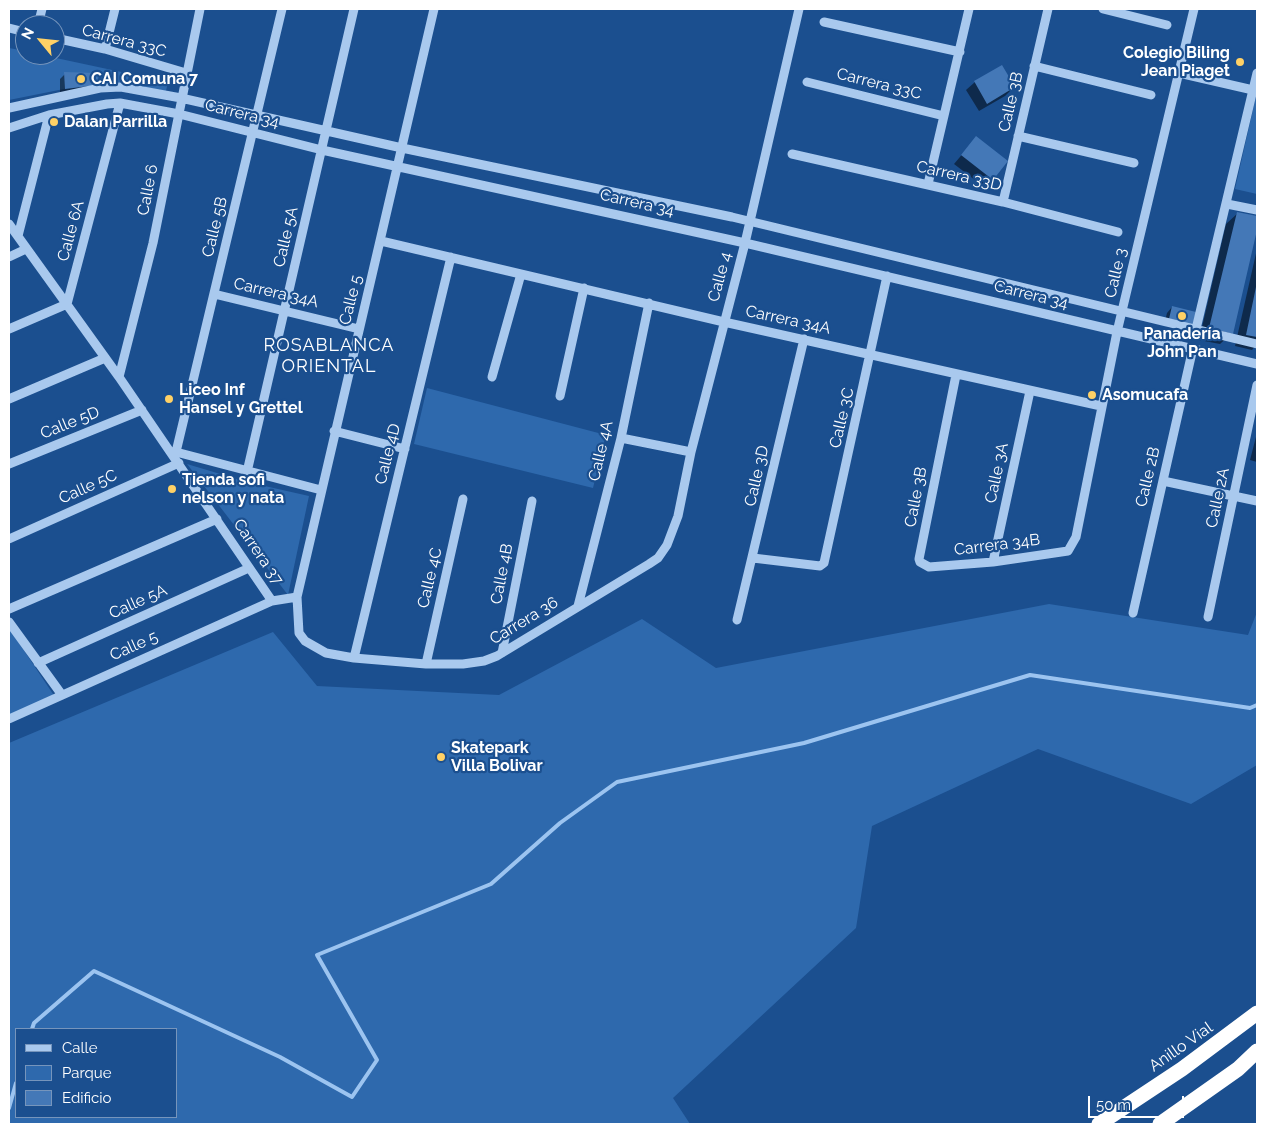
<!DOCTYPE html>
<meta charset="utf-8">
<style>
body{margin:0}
#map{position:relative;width:1266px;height:1133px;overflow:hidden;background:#1b4f8f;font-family:Raleway,sans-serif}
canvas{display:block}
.frame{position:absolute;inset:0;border:10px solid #fff;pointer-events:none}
.legend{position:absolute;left:15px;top:1028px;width:162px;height:90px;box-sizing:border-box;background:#1b4f8f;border:1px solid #7695bc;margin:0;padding:6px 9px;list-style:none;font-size:15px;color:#fff}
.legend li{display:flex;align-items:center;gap:10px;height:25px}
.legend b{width:25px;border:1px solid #7695bc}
.north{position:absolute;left:15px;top:15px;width:50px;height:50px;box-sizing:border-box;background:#1b4f8f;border:1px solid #7695bc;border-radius:50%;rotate:298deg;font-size:14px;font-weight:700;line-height:20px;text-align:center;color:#fff}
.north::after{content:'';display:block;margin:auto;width:18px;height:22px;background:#ffd166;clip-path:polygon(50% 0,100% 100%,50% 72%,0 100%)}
.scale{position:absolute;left:1088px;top:1096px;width:96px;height:22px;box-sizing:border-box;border:2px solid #fff;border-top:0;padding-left:6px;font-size:15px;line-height:18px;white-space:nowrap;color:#fff;-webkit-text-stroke:4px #1b4f8f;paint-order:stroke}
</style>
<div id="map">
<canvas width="1266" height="1133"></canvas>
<div class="frame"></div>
<ul class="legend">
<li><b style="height:6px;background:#a9c9ee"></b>Calle</li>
<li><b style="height:14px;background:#2e69ad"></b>Parque</li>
<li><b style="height:14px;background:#4478b7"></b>Edificio</li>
</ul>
<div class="north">N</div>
<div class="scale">50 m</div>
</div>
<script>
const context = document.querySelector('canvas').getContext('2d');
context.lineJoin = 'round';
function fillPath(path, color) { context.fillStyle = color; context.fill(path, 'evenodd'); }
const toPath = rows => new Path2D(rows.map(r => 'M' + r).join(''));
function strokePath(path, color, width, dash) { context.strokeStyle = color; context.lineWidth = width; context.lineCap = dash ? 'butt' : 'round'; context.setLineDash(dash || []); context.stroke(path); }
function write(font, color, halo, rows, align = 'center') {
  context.font = font + ' Raleway,sans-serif'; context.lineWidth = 4.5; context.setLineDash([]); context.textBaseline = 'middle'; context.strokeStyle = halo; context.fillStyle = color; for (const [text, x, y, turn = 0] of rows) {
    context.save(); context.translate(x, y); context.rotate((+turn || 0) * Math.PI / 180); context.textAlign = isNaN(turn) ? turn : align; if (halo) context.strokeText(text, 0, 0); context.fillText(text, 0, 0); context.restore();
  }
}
const green = toPath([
 [9,48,25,51,25,55,42,55,168,82,166,91,104,81,9,100],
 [1257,92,1257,194,1235,189],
 [427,388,606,435,593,488,414,444],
 [187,464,247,482,309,496,288,595],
 [1049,604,1248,635,1257,612,1257,765,1191,804,1038,749,872,826,856,928,673,1098,690,1124,9,1124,9,743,273,632,317,686,499,695,642,619,716,668],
 [16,1029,176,1029,176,1117,16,1117],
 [9,628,55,697,9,716]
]);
const shadow = toPath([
 [65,74,96,85,60,94,60,79],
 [975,82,1014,87,1005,96,979,111,966,90],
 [56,119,56,125,45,132,52,120],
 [976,138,993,179,984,187,954,164],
 [1238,213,1257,218,1257,225,1232,333,1220,344,1199,340,1226,224],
 [1257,249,1257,344,1252,350,1235,346],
 [1172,307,1195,313,1164,325,1167,313],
 [1257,433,1257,462,1250,460]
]);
const stream = toPath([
 [32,1029,34,1023,94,971,280,1057,352,1097,377,1060,317,955,491,884,560,823,617,782,804,743,1030,675,1250,708,1257,705],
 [9,1108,16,1083]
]);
const building = toPath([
 [1002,65,1015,87,987,104,974,81],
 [64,72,97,73,98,85,65,89],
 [976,136,1008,161,993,180,961,155],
 [1237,212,1257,216,1257,230,1233,334,1209,328],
 [1256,287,1257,287,1257,337,1246,335],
 [1172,306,1196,312,1193,325,1169,319]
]);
const minor = toPath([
 [1103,9,1167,25],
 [824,22,960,52],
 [38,25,42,9],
 [9,28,25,32],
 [55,38,105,49,186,73],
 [105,49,115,9],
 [1034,66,1151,95],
 [1179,73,1253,90],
 [807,82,944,116],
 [9,108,100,88,121,87,181,98,402,148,732,217,1257,344],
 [9,128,49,115,107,104,120,103,179,114,322,150,745,243,1257,364],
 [1018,136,1134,163],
 [792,154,1003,202,1118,232],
 [928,184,969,9],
 [1003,202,1048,9],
 [1227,204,1257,210],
 [9,224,119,377,272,601,297,597,299,633,305,641,326,653,354,658,426,664,463,664,484,661,497,656,649,564,658,558,667,545,678,516,691,452,745,243,799,9],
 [18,236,49,115],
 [381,241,724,322,1101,406],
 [9,257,26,249],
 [214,294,359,329],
 [9,329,67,304,120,103],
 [1196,329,1257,73],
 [956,375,919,559,920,562,929,567,993,562,1068,551,1076,537,1117,332,1194,9],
 [119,377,153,243,200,9],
 [492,377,521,274],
 [560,396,584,288],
 [9,399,105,358],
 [334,431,405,449],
 [621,438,691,452],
 [176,452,282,9],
 [172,454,176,452,321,490],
 [9,464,142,410],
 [247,472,354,9],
 [1163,481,1257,501],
 [9,539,179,463],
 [753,558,820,566,824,563,887,276],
 [993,562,1030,391],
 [297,597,434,9],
 [578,606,621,438,649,303],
 [9,609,217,519],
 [1133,613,1193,348],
 [1208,617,1257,385],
 [737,620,804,339],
 [9,622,62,695],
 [502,653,532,501],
 [354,658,451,257],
 [38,663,249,568],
 [426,664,463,499],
 [9,719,272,601]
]);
const highway = toPath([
 [1099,1124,1182,1069,1257,1013],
 [1160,1124,1238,1069,1257,1051]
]);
const markers = [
 [1240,62,5,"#ffd166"],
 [81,79,5,"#ffd166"],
 [54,122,5,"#ffd166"],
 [1182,316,5,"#ffd166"],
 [1092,395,5,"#ffd166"],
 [169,399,5,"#ffd166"],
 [172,489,5,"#ffd166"],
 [441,757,5,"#ffd166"]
];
const streetNames = [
 ["Carrera 33C",124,41,15],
 ["Carrera 33C",879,84,14],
 ["Calle 3B",1011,102,-77],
 ["Carrera 34",242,114,14],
 ["Carrera 33D",959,176,13],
 ["Calle 6",148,190,-79],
 ["Carrera 34",637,203,13],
 ["Calle 5B",215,227,-76],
 ["Calle 6A",71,231,-75],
 ["Calle 5A",286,237,-77],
 ["Calle 3",1116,273,-77],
 ["Calle 4",720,277,-75],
 ["Carrera 34A",276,293,13],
 ["Carrera 34",1031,295,14],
 ["Calle 5",351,300,-76],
 ["Carrera 34A",788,320,12],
 ["Calle 3C",842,418,-77],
 ["Calle 5D",70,423,-22],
 ["Calle 4A",601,451,-77],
 ["Calle 4D",388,454,-76],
 ["Calle 3A",997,473,-78],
 ["Calle 3D",757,476,-77],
 ["Calle 2B",1148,477,-77],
 ["Calle 5C",88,487,-24],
 ["Calle 3B",916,497,-79],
 ["Calle 2A",1218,498,-78],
 ["Carrera 34B",997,545,-7],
 ["Carrera 37",258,552,56],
 ["Calle 4B",502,574,-79],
 ["Calle 4C",430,578,-77],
 ["Calle 5A",138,602,-24],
 ["Carrera 36",524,621,-31],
 ["Calle 5",134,646,-24],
 ["Anillo Vial",1181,1047,-35]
];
const poiNames = [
 ["Colegio Biling",1230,53,"right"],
 ["Jean Piaget",1230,71,"right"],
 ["CAI Comuna 7",91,79],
 ["Dalan Parrilla",64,122],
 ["Panadería",1182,334,"center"],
 ["John Pan",1182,352,"center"],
 ["Liceo Inf",179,390],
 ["Hansel y Grettel",179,408],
 ["Asomucafa",1102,395],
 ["Tienda sofi",182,480],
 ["nelson y nata",182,498],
 ["Skatepark",451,748],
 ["Villa Bolivar",451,766]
];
const neighbourhoodNames = [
 ["ROSABLANCA",329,346],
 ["ORIENTAL",329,367]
];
fillPath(green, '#2e69ad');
fillPath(shadow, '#0007');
strokePath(stream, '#9cc4f0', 4);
fillPath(building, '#4478b7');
strokePath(minor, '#a9c9ee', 9);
strokePath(highway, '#fff', 15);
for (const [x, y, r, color] of markers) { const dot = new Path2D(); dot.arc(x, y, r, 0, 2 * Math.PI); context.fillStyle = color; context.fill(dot); strokePath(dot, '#1b4f8f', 2); }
write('16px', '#fff', '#1b4f8f', streetNames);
write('bold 16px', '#fff', '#1b4f8f', poiNames, 'left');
context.letterSpacing = '1px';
write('18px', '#fff', '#1b4f8f', neighbourhoodNames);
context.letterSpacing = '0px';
</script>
